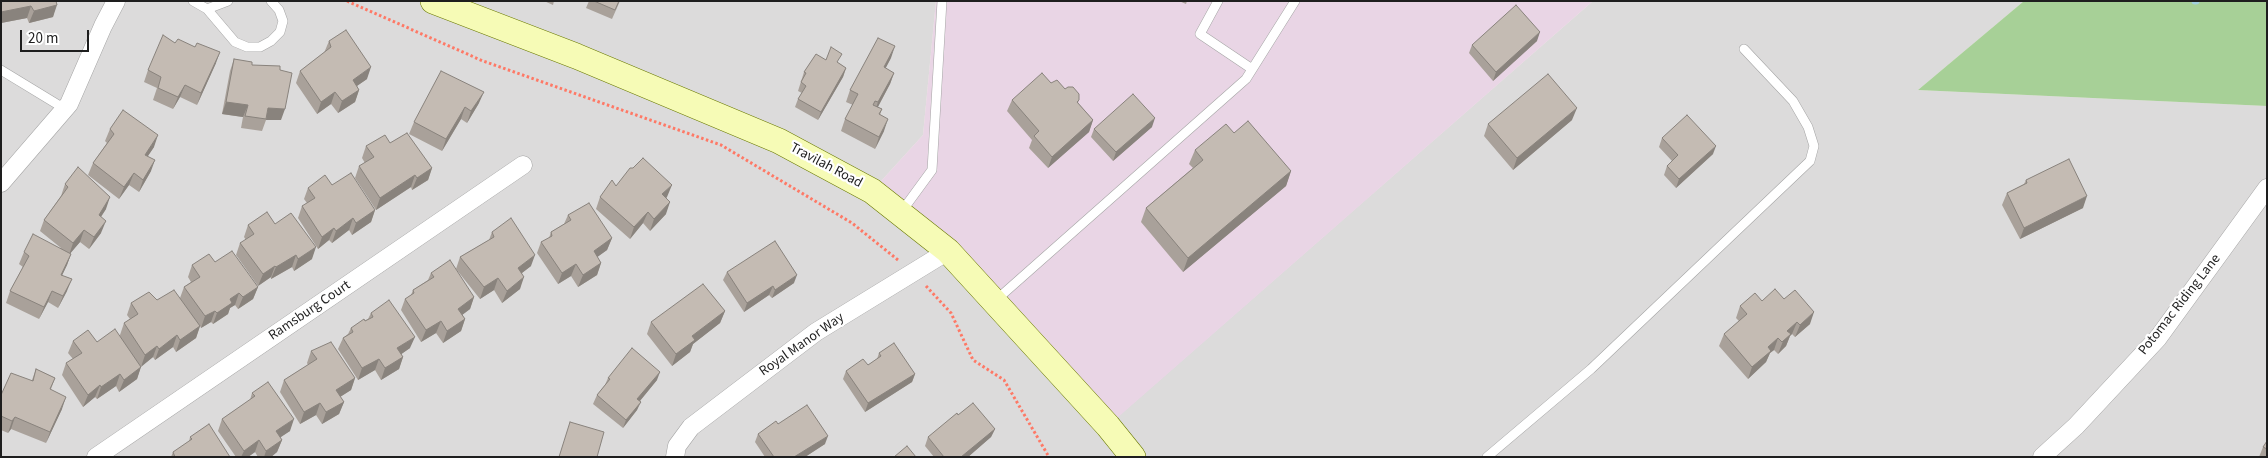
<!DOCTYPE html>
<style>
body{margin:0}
#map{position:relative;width:2268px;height:458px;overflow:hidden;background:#efece4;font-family:"Source Sans 3",sans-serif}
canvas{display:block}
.frame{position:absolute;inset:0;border:2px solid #1e1e1e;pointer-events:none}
.scale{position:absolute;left:20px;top:30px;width:69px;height:22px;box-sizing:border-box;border:2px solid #1e1e1e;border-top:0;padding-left:6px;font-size:15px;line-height:18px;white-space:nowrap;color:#1e1e1e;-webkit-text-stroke:4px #fff;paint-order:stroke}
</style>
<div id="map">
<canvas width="2268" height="458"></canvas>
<div class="frame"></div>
<div class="scale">20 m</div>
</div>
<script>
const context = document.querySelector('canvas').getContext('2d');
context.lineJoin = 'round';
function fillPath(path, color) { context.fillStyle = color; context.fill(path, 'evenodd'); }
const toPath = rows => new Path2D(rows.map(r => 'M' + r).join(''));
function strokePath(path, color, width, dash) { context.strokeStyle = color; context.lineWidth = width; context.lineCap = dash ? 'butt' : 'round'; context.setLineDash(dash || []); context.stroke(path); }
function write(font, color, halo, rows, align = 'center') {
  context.font = font + ' "Source Sans 3",sans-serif'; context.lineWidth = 4.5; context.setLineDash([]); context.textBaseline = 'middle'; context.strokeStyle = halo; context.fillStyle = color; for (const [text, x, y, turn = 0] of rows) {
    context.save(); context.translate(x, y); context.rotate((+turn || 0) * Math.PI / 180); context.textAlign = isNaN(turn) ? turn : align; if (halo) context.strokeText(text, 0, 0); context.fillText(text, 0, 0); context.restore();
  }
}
const residential = toPath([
 [1,1,936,1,923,135,872,191,1108,425,1593,1,2024,1,1918,90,2267,106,2267,457,1,457]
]);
const industrial = toPath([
 [936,1,1593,1,1108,426,872,191,923,135]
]);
const forest = toPath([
 [2024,1,2267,1,2267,106,1918,90]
]);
const stream = toPath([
 [2195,1,2196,1]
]);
const path = toPath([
 [347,1,483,61,721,145,852,223,898,260],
 [926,286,951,313,973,360,1004,380,1049,457]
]);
const service = toPath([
 [193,1,207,9,235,42,247,47,260,47,271,41,280,32,283,21,279,10,271,1],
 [1218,1,1200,34,1252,69],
 [207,9,228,1],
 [1,70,65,109],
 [902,211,932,170,942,1],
 [995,301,1246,79,1295,1],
 [1487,457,1591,369,1810,161,1814,146,1808,127,1793,101,1744,49]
]);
const minor = toPath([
 [1,183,69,104,103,26,116,1],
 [96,457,523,165],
 [675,457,677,446,691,427,816,332,948,251],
 [2042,457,2076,426,2158,338,2267,188]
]);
const secondary = toPath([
 [433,1,576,56,779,141,872,191,948,251,1108,426,1133,457]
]);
const wall = toPath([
 [1,1,56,1,53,17,29,23,27,18,1,23],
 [544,1,554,1,553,5],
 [589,1,620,1,612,19,586,8],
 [1179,1,1187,1,1186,4],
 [329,41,367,79,357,86,359,90,355,102,338,113,331,104,317,114,296,83,300,71,324,53],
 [1537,41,1493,81,1469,53,1472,45],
 [175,43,195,47,216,63,197,105,180,97,173,109,153,100,157,88,144,82,148,70],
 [891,58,885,68,894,73,890,84,878,107,882,109,880,115,884,131,875,149,841,131,845,119,853,105,846,102,850,90],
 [234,59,252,65,281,120,266,120,262,131,241,128,243,117,222,114,230,71],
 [826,60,839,63,846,68,843,77,818,120,795,107,798,99,802,93,798,91,804,72],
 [1051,83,1065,89,1079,100,1078,103,1093,120,1089,132,1048,168,1029,148,1032,140,1007,111,1012,100],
 [479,103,467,123,461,119,442,151,409,134,414,122],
 [1572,120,1513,170,1484,136,1488,124],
 [1152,127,1113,161,1091,137,1094,129],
 [110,129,154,147,148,156,151,171,139,192,129,185,119,199,88,175,93,163,107,143,105,141],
 [1234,133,1291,171,1286,186,1183,272,1141,222,1146,208,1193,168,1189,164,1195,150],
 [1662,138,1713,154,1676,188,1664,175,1667,166,1672,161,1659,147],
 [390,143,432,168,428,180,412,190,411,187,376,210,355,178,359,166,365,163,362,158,366,146],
 [2026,180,2083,208,2020,239,2002,205,2007,193,2024,184],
 [65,184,106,209,101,217,101,233,89,249,80,242,70,253,71,254,67,265,62,275,67,291,58,308,48,302,39,319,6,303,10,291,23,267,19,264,24,252,61,248,40,231,44,220,61,196],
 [332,185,375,210,371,222,352,235,349,230,332,243,329,240,318,249,298,218,302,206,307,203,304,199,308,188],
 [616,186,667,197,666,198,666,214,650,231,643,223,630,239,596,209,600,197],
 [568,215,612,238,607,250,597,257,601,263,597,275,578,287,571,276,558,284,537,253,541,242,549,238,551,232,564,224],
 [275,224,312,259,294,271,292,267,271,279,271,277,258,286,236,255,240,243,246,240,244,237,248,225],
 [492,232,531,266,522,273,520,289,502,303,494,290,480,299,456,269,460,257,489,240],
 [215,262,258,287,253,299,238,309,235,305,230,308,228,314,213,324,211,322,201,328,200,326,196,338,176,352,173,347,155,360,153,357,141,366,137,379,119,392,116,386,97,399,95,397,83,407,62,375,66,363,73,359,68,353,73,341,97,342,120,335,124,323,130,319,127,315,131,303,180,298,184,287,191,282,188,277,192,265],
 [727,272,794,283,772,298,769,295,744,312,723,280],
 [431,273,474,297,470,309,462,315,465,319,461,331,443,343,436,333,421,342,401,310,405,299,411,295,413,290,428,280],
 [1784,299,1810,324,1795,337,1792,334,1790,336,1786,346,1778,354,1774,350,1770,353,1766,362,1748,379,1719,346,1724,334,1739,321,1736,318,1740,306,1762,301],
 [725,311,720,323,693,344,690,352,672,366,647,334,651,322],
 [371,313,410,348,401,354,403,357,399,369,381,380,375,370,358,380,338,349,343,338,348,334,351,328,368,319],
 [311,351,355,378,351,390,340,397,344,402,339,414,322,424,316,415,300,424,280,392,284,380,308,365,307,363],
 [879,353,915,374,912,382,865,412,843,379,846,371,868,365,877,359],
 [36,369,55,378,51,389,62,409,46,443,11,429,8,433,1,430,1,395,32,380],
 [608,378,657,380,640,401,637,410,623,428,593,404,597,395,605,385],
 [252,393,290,431,280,437,282,440,277,452,271,457,258,457,255,452,248,457,236,457,218,431,222,419,250,400],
 [958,415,995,429,991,437,968,457,934,457,925,446,928,437],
 [778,424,825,444,805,457,765,457,755,442,758,434],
 [190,437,230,457,171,457,173,452,189,442],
 [2267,441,2267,457,2259,457,2263,447]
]);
const shadedWall = toPath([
 [57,5,53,17,29,23,34,11],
 [31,6,27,18,1,23,1,12],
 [1540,32,1537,41,1493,81,1496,72],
 [895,46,891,58,880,79,884,67],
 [220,52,216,63,197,105,201,93],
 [371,67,367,79,348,92,353,80],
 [846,68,843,77,818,120,821,112],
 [894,73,890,84,874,114,878,102],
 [185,85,180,97,173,109,178,97],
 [359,90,355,102,338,113,342,101],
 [335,92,331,104,317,114,321,102],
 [484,92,479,103,467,123,471,111],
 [226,102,248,105,243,117,222,114],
 [465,107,461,119,442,151,446,139],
 [268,108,285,109,281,120,266,120],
 [1577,108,1572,120,1513,170,1517,158],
 [1155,118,1152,127,1113,161,1116,152],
 [888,119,884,131,875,149,879,137],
 [1093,120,1089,132,1048,168,1052,157],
 [158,135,154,147,141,166,145,155],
 [1716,146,1713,154,1676,188,1679,179],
 [155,160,151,171,139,192,143,180],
 [432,168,428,180,412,190,417,178],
 [1291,171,1286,186,1183,272,1188,258],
 [134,173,129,185,119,199,124,187],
 [415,175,411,187,376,210,380,198],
 [672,185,667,197,658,206,662,194],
 [2087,196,2083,208,2020,239,2024,228],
 [110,197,106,209,94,227,99,215],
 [670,202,666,214,650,231,654,219],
 [375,210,371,222,352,235,356,223],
 [648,212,643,223,630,239,634,227],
 [353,218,349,230,332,243,336,231],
 [106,221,101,233,89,249,94,237],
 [334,228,329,240,318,249,322,237],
 [84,230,80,242,69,255,73,243],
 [612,238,607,250,589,263,594,251],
 [316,247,312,259,294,271,298,259],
 [71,254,67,265,57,286,61,275],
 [296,255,292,267,271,279,276,267],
 [535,255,531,266,514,279,518,268],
 [601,263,597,275,578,287,583,275],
 [576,264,571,276,558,284,562,273],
 [275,266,271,277,258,286,263,274],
 [797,275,794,283,772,298,775,290],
 [524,277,520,289,502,303,507,291],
 [498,278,494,290,480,299,484,287],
 [72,279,67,291,58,308,63,296],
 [773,286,769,295,744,312,747,303],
 [258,287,253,299,238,309,243,297],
 [52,291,48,302,39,319,44,307],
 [239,293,235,305,230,308,228,314,213,324,217,313,230,299],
 [474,297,470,309,454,321,458,309],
 [215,311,211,322,201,328,205,316],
 [725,311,720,323,693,344,690,352,672,366,676,354,692,336],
 [1814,312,1810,324,1795,337,1800,325],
 [465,319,461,331,443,343,447,331],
 [441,321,436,333,421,342,426,330],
 [1797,322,1792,334,1790,336,1786,346,1778,354,1787,331],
 [200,326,196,338,176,352,180,340],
 [177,335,173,347,155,360,159,349],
 [415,337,410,348,393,360,397,348],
 [1778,338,1774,350,1770,353,1766,362,1748,379,1752,367,1768,347],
 [157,346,153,357,141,367,145,355],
 [403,357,399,369,381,380,385,368],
 [379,359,375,370,358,380,362,368],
 [141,367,137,379,119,392,124,380],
 [660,372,657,380,634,408,637,399],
 [120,374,116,386,97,399,101,387],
 [915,374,912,382,865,412,868,403],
 [355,378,351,390,332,402,336,390],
 [100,385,95,397,83,407,88,395],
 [66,397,62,409,46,443,50,432],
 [344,402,339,414,322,424,326,412],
 [641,402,637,410,623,428,626,420],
 [320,403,316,415,300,424,304,412],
 [15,417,11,429,8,433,12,421],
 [294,419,290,431,272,443,276,431],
 [995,429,991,437,968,457,961,457],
 [828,436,825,444,805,457,794,457],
 [259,440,255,452,248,457,241,457,244,451],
 [282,440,277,452,271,457,264,457,266,451]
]);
const building = toPath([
 [1,1,56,1,57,5,34,11,31,6,1,12,1,1],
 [594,1,619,1,615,10,594,1],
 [1516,5,1540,32,1496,72,1472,45,1516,5],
 [346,30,371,67,353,80,359,90,342,101,335,92,321,102,300,71,331,47,329,41,346,30],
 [163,35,175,43,178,39,195,47,197,43,220,52,201,93,185,85,178,97,158,88,161,77,148,70,163,35],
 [878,38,895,46,884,67,894,73,878,102,875,101,873,105,882,109,879,114,888,119,879,137,845,119,858,94,850,90,878,38],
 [831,47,842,54,837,62,846,68,821,112,798,99,806,86,801,82,806,73,804,72,816,54,826,60,831,47],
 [234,59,252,62,252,65,280,66,280,70,292,73,285,109,268,108,266,119,245,116,248,105,226,102,234,59],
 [441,71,484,92,471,111,465,107,446,139,414,122,441,71],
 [1042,73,1051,83,1057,80,1065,89,1068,87,1073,87,1079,94,1079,100,1077,102,1093,120,1052,157,1034,136,1039,131,1012,100,1042,73],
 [1548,74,1577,108,1517,158,1488,124,1548,74],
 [1133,94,1155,118,1116,152,1094,129,1133,94],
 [123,110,158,135,145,155,155,160,143,180,134,173,124,187,93,163,114,134,110,129,123,110],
 [1687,115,1716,146,1679,179,1667,166,1678,155,1662,138,1687,115],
 [1248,121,1291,171,1188,258,1146,208,1203,160,1195,150,1226,124,1234,133,1248,121],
 [407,133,432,168,417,178,415,175,380,198,359,166,374,157,366,146,385,135,390,143,407,133],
 [643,158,672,185,662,194,670,202,654,219,648,212,634,227,600,197,612,180,616,186,630,168,633,168,643,158],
 [2069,159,2087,196,2024,228,2007,193,2027,183,2026,180,2069,159],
 [78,167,110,197,99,215,106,221,94,237,84,230,73,243,44,220,68,187,65,184,78,167],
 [351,173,375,210,356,223,353,218,336,231,334,228,322,237,302,206,315,198,308,188,325,175,332,185,351,173],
 [589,203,612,238,594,251,601,263,583,275,576,264,562,273,541,242,552,236,551,232,571,220,568,215,589,203],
 [267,212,275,224,291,213,316,247,298,259,296,255,276,267,275,266,263,274,240,243,254,234,248,225,267,212],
 [511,218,535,255,518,268,524,277,507,291,498,278,484,287,460,257,494,237,492,232,511,218],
 [33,234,71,254,61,275,72,279,63,296,52,291,44,307,10,291,29,256,24,252,33,234],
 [775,241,797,275,775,290,773,286,747,303,727,272,775,241],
 [232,251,258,287,243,297,239,293,230,299,232,303,217,313,215,311,205,316,184,287,200,277,192,265,209,254,215,262,232,251],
 [450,260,474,297,458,309,465,319,447,331,441,321,426,330,405,299,414,293,413,290,434,277,431,273,450,260],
 [703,284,725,311,692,336,695,340,676,354,651,322,703,284],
 [1775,289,1784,299,1795,290,1814,312,1800,325,1797,322,1787,331,1791,334,1782,342,1778,338,1768,347,1771,351,1752,367,1724,334,1747,314,1740,306,1755,293,1762,301,1775,289],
 [174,290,200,326,180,340,177,335,159,349,157,346,145,355,124,323,138,314,131,303,149,292,157,300,174,290],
 [389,300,415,337,397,348,403,357,385,368,379,359,362,368,343,338,353,332,351,328,364,319,365,321,373,317,371,313,389,300],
 [115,329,141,367,124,380,120,374,101,387,100,385,88,395,66,363,82,353,73,341,88,330,97,342,115,329],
 [331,342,355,378,336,390,344,402,326,412,320,403,304,412,284,380,317,359,311,351,331,342],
 [894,343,915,374,868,403,846,371,863,359,868,365,881,356,879,353,894,343],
 [632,348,660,372,637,399,641,402,626,420,597,395,610,379,608,378,632,348],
 [36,369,55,378,50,389,66,397,50,432,15,417,12,421,1,416,1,395,11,373,33,381,36,369],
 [268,382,294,419,276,431,282,440,266,451,259,440,244,451,222,419,255,396,252,393,268,382],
 [973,403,995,429,961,457,944,457,928,437,957,413,958,415,973,403],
 [807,405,828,436,794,457,774,457,758,434,776,421,778,424,807,405],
 [570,422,604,432,597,457,559,457,570,422],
 [209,424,230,457,175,457,173,452,192,439,190,437,209,424],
 [2267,441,2267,449,2263,447,2267,441],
 [907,446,916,457,894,457,907,446]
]);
const streetNames = [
 ["Travilah Road",826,166,28],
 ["Potomac Riding Lane",2180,305,-52],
 ["Ramsburg Court",310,311,-34],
 ["Royal Manor Way",802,345,-35]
];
fillPath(residential, '#dcdbdb');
fillPath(industrial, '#e9d5e5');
fillPath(forest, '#a7d097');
strokePath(stream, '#a3d0de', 7);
strokePath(service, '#a5a5a5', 10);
strokePath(minor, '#a5a5a5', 19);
strokePath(secondary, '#697901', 26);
strokePath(path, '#fe7966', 3, [2.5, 2.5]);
strokePath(service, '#fff', 9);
strokePath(minor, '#fff', 18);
strokePath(secondary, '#f6fbb6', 25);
fillPath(wall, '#a9a19a');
fillPath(shadedWall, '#89837d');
fillPath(building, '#c4bbb3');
strokePath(building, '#89837d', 1);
write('14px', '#1e1e1e', '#fff', streetNames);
</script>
